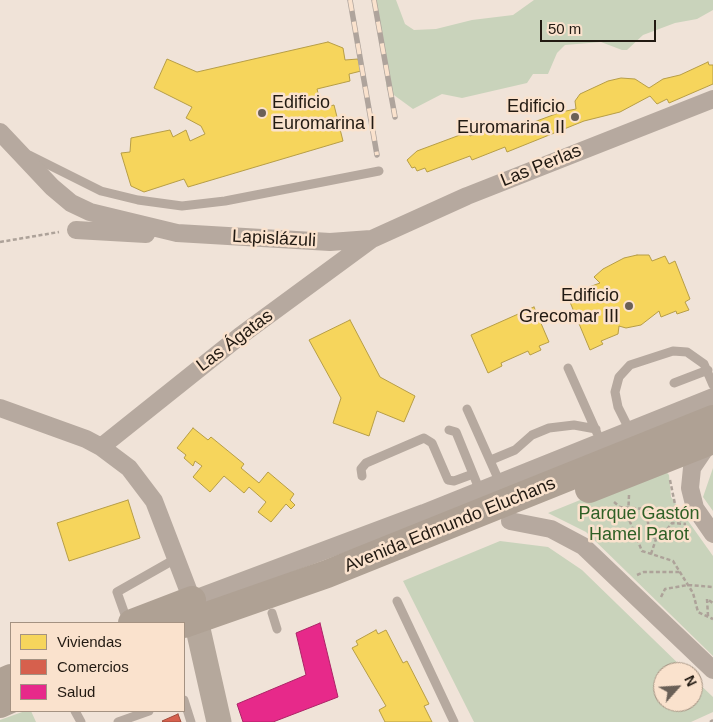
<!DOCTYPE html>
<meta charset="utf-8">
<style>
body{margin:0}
#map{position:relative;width:713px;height:722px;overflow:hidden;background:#f0e3d8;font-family:Arial,sans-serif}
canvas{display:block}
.legend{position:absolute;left:10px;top:622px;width:175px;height:90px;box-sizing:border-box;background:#fae2cd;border:1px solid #a49282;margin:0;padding:6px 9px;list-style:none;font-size:15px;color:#221a12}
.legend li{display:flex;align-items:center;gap:10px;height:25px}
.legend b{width:25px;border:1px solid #a49282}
.north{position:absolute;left:653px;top:662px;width:50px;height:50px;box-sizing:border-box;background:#fae2cd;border:1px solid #a49282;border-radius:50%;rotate:64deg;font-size:14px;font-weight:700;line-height:20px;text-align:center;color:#221a12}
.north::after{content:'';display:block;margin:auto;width:18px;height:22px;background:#6a6057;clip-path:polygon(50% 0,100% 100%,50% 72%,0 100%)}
.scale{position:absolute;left:540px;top:20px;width:116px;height:22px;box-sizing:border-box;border:2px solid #221a12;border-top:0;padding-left:6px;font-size:15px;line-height:18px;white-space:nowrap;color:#221a12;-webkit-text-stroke:4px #fae2cd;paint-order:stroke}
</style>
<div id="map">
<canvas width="713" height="722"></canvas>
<ul class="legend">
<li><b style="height:14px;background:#f6d55c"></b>Viviendas</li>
<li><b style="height:14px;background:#d6604d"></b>Comercios</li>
<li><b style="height:14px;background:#e7298a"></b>Salud</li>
</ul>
<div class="north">N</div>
<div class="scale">50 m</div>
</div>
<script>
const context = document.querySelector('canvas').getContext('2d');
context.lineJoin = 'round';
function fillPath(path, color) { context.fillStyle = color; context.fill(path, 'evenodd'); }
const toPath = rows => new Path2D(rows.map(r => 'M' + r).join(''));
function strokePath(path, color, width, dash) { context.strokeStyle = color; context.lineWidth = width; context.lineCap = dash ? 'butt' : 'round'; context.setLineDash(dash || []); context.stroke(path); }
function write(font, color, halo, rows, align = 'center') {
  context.font = font + ' Arial,sans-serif'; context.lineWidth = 5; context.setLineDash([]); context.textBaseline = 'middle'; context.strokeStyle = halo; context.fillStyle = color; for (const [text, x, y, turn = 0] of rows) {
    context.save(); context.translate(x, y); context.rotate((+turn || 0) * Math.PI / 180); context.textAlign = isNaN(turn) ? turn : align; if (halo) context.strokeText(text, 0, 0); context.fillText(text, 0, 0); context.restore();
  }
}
const green = toPath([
 [375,0,396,0,405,24,414,30,436,29,472,20,513,15,534,0,713,0,713,10,697,19,675,23,643,35,627,50,622,50,601,42,565,45,557,53,548,74,533,74,527,83,462,98,442,94,413,109,387,90],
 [662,467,669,475,671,497,713,556,713,656,586,532,548,513],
 [713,468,713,511,703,497],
 [500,541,548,547,582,570,687,672,663,672,663,702,693,702,693,678,713,697,713,712,691,722,474,722,403,581],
 [25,711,31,711,36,722,0,722,0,720]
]);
const homes = toPath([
 [328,42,343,48,345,60,358,59,361,71,349,74,350,81,317,89,322,108,334,105,343,141,188,187,184,179,144,192,131,186,121,153,130,152,131,138,170,130,173,137,186,130,190,141,205,134,201,126,186,118,192,107,154,88,167,59,197,72,328,42],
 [708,62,709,65,713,65,713,84,669,103,667,99,657,104,650,96,620,112,584,121,507,152,505,147,472,160,470,156,427,172,425,168,417,171,415,167,412,168,407,160,417,151,468,132,470,136,497,127,500,135,509,132,520,123,534,122,561,112,576,109,575,101,580,94,608,81,621,78,635,79,649,88,663,79,680,75,708,62],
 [637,255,649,255,652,261,665,256,669,264,675,261,690,299,685,302,689,310,677,314,676,311,661,317,659,311,641,325,626,328,619,326,618,334,601,341,603,344,590,350,567,295,600,283,594,277,603,269,624,258,637,255],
 [534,307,549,342,539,346,541,350,530,355,528,351,501,363,502,366,488,373,471,335,534,307],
 [350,320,380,377,415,396,404,422,377,411,369,436,333,423,341,398,309,340,350,320],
 [193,428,208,440,211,437,244,464,241,468,259,483,268,472,294,494,290,500,295,505,291,509,286,504,271,522,258,512,266,502,249,487,244,493,224,476,210,492,193,477,202,466,195,461,193,466,184,458,186,455,177,448,193,428],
 [128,500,140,538,69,561,57,523,128,500],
 [376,630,378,634,386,630,403,663,407,661,429,704,424,706,432,722,385,722,379,710,386,706,352,648,358,645,356,641,376,630]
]);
const shops = toPath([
 [178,714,181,722,163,722,162,721,178,714]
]);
const health = toPath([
 [320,623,338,697,273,722,243,722,237,704,306,675,296,633,320,623]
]);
const path = toPath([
 [0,242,59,232],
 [670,480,677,514,682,523],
 [629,495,628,517,642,551,673,561,693,593,698,612,713,619],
 [614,502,620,507,646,509,650,536,659,540,672,523,686,524],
 [594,510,607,518,628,517],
 [651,554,656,539],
 [637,575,644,572,680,572],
 [661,597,665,589,688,585,713,587],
 [708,616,707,599,713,603],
 [710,722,713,720]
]);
const lane = toPath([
 [29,155,101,191,138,200,182,206,225,201,379,171],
 [568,368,597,433],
 [674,383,708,370],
 [467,409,500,483],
 [449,430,456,432,480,491],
 [630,431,618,407,615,392,619,377,630,365,673,351,687,352,704,364,713,385],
 [491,460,515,450,532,435,549,428,574,425,596,429],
 [362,476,361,469,366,463,424,438,432,443,448,480,454,481,473,474],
 [397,601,454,722],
 [272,613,277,629],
 [128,623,117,592,177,558],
 [184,700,191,722],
 [75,711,81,722],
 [118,722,149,711]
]);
const street = toPath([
 [0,132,52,187,71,203,90,212,177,233,330,242,371,239],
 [76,230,146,234],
 [0,408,86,439,101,447,129,468,154,501,192,600,424,513,713,397],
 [709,443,692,468,690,488,695,508,713,534],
 [101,447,240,336,372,239,467,196,713,99],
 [510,521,551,529,583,546,713,670]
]);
const secondary = toPath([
 [196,620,219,722]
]);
const primary = toPath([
 [589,489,713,440],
 [132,623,192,600],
 [184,624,327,574,713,419],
 [0,683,11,678],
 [0,704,11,699]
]);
const rail = toPath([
 [350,0,377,155],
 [374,0,395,117]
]);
const markers = [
 [262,113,5,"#6a6057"],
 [575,117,5,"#6a6057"],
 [629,306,5,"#6a6057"]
];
const poiNames = [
 ["Edificio",272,103,"left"],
 ["Euromarina I",272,124,"left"],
 ["Edificio",565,107],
 ["Euromarina II",565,128],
 ["Edificio",619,296],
 ["Grecomar III",619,317]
];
const streetNames = [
 ["Las Perlas",541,166,-22],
 ["Lapislázuli",274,239,3],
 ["Las Ágatas",235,341,-37],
 ["Avenida Edmundo Eluchans",450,525,-22]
];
const parkNames = [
 ["Parque Gastón",639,514],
 ["Hamel Parot",639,535]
];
fillPath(green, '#c9d3bb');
fillPath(homes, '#f6d55c');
strokePath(homes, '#b69d46', 1);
fillPath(shops, '#d6604d');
strokePath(shops, '#a04b3b', 1);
fillPath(health, '#e7298a');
strokePath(health, '#ac2466', 1);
strokePath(path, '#ada299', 2.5, [4, 2.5]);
strokePath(lane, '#b6a99f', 9);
strokePath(street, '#b6a99f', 18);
strokePath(secondary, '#b5a89c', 25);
strokePath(primary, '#afa194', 28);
strokePath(rail, '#afa49c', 5.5);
strokePath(rail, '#fae2cd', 4, [11]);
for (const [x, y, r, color] of markers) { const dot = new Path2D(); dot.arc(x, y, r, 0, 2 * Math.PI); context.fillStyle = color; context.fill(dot); strokePath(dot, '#fae2cd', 2); }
write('18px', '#221a12', '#fae2cd', poiNames, 'right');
write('18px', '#221a12', '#fae2cd', streetNames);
write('18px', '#2f6026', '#fae2cd', parkNames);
</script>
